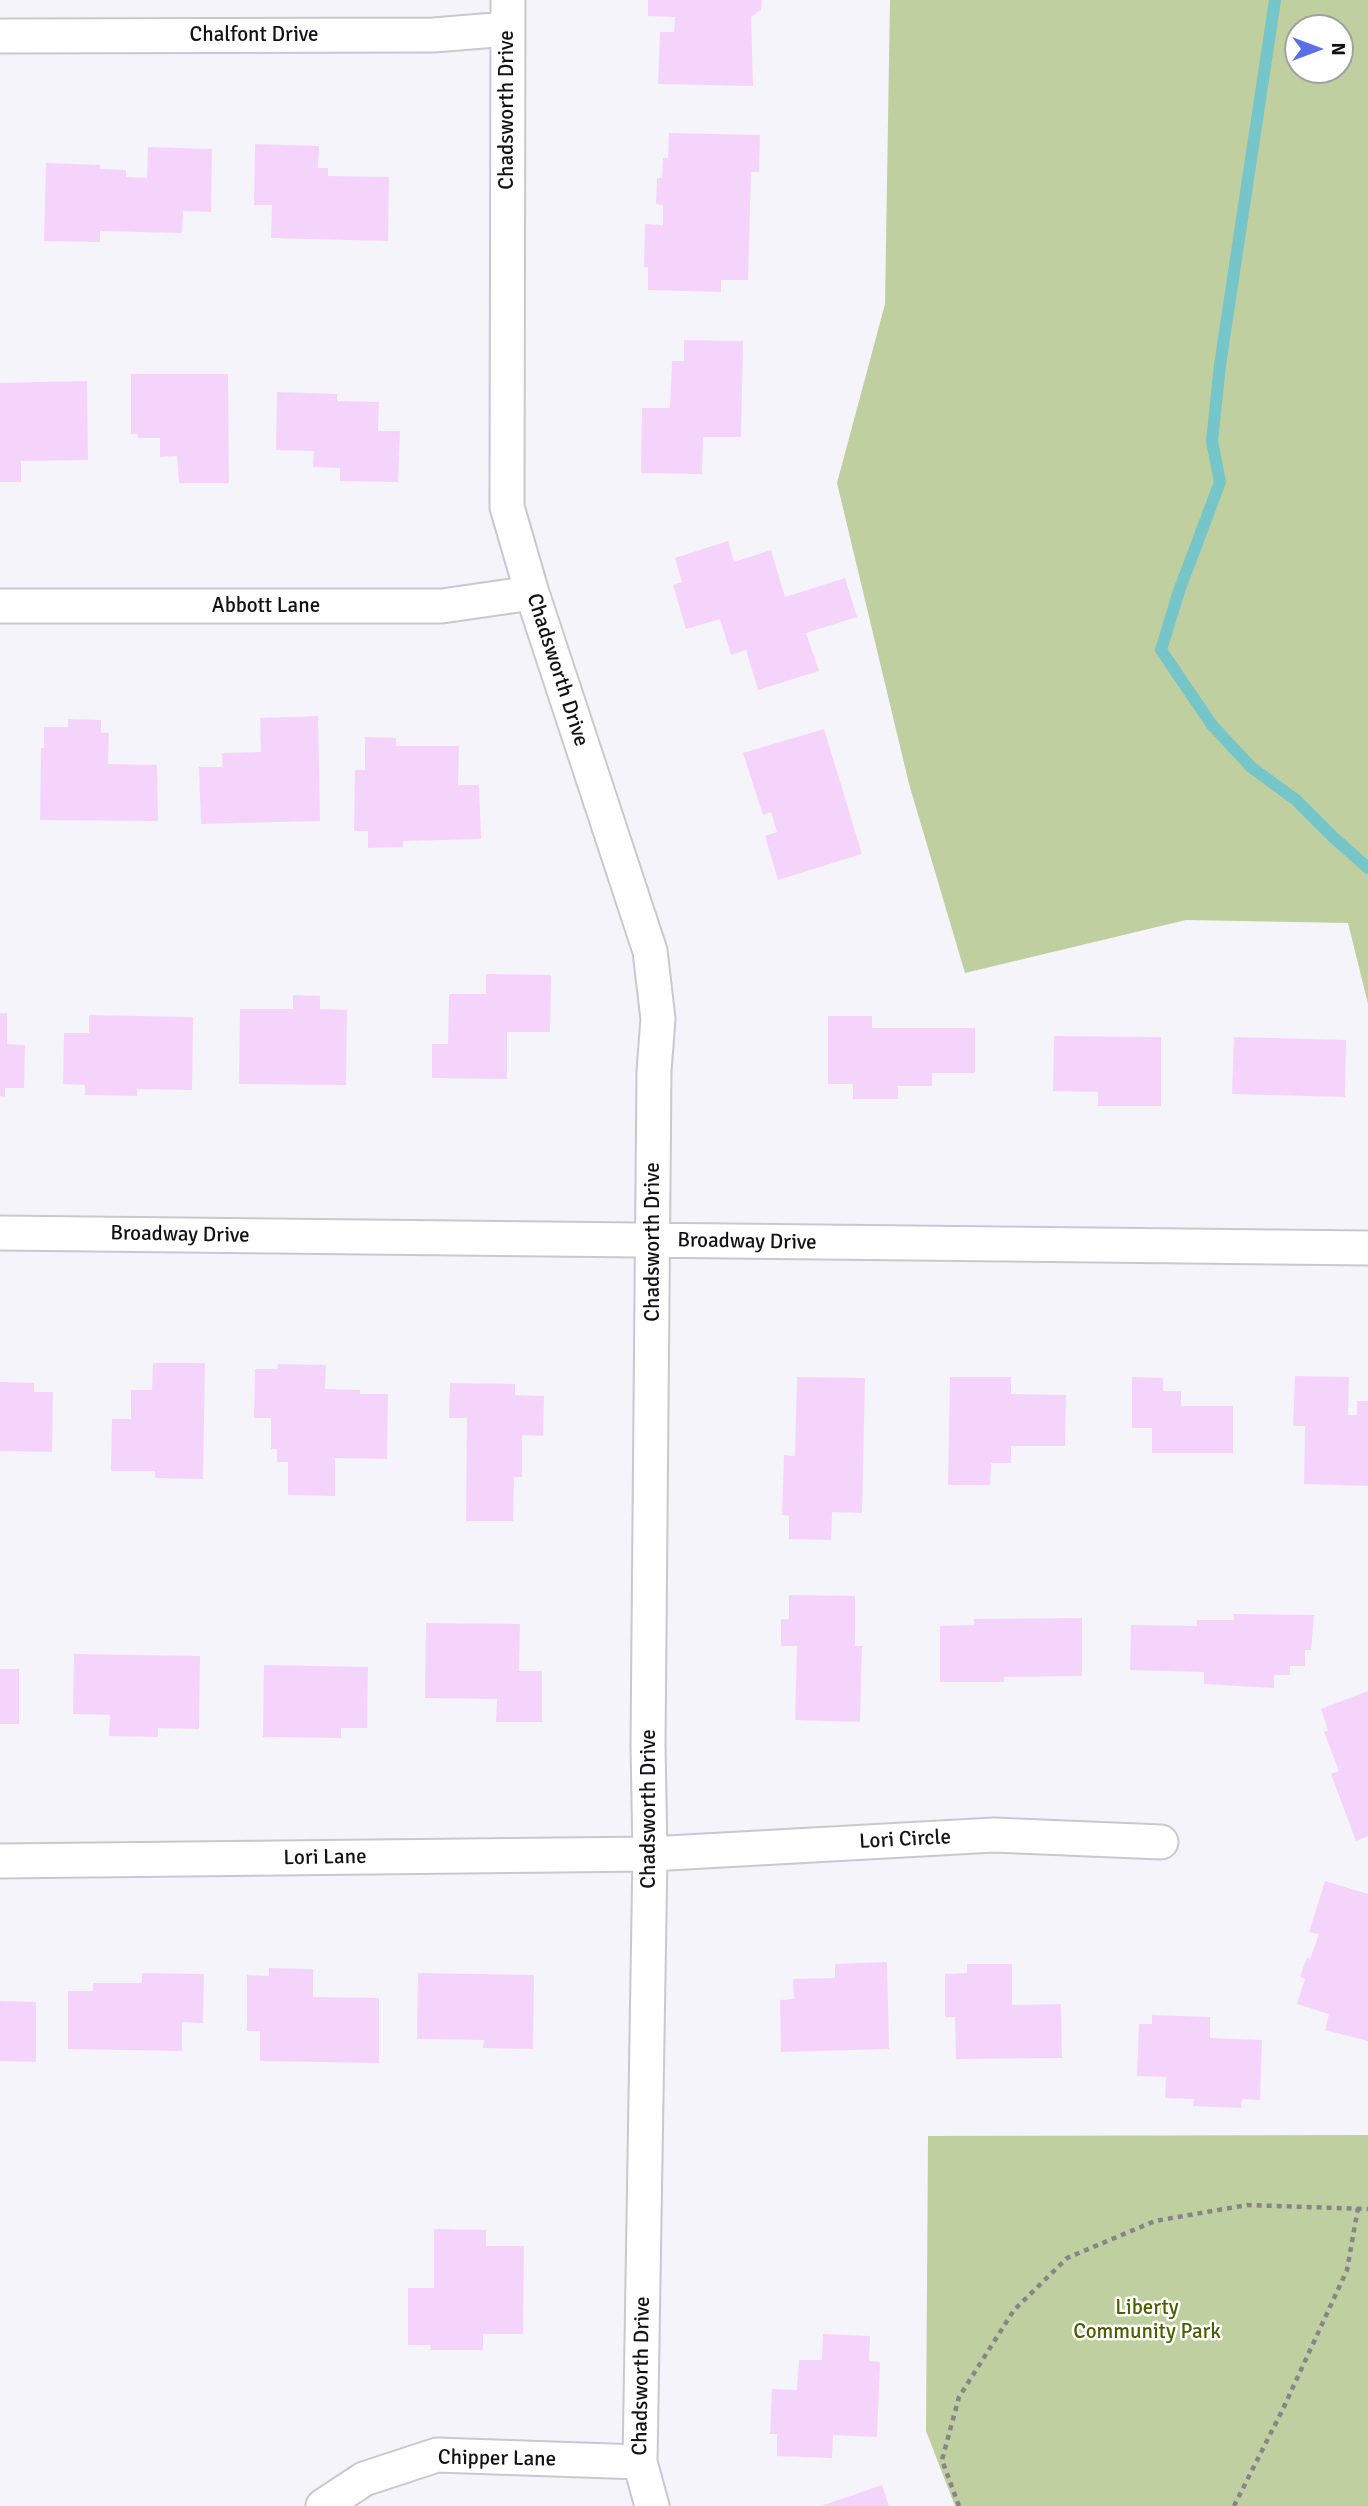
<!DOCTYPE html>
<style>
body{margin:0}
#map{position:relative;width:1368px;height:2506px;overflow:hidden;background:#f5f4fb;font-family:Signika,sans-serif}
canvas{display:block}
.north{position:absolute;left:1284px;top:14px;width:70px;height:70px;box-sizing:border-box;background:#fff;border:2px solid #a0a0a1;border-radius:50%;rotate:90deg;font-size:19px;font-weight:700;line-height:28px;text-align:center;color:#121114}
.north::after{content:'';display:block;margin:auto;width:24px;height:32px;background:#5b6ee5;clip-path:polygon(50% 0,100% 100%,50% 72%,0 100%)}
</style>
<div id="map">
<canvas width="1368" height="2506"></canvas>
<div class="north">N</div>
</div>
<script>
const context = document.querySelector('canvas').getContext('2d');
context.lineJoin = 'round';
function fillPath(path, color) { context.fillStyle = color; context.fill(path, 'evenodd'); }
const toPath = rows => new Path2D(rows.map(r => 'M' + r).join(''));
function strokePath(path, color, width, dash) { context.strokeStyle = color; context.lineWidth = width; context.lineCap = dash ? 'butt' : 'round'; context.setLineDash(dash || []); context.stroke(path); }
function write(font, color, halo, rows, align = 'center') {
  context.font = font + ' Signika,sans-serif'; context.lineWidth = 5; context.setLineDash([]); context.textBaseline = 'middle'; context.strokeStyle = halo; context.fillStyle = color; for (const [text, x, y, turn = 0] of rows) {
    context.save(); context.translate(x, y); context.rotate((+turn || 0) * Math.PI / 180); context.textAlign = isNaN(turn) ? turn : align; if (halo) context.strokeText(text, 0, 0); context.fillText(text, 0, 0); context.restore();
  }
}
const green = toPath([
 [890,0,1368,0,1368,1004,1348,923,1186,920,965,973,909,784,837,483,885,304],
 [1340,28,1340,70,1298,70,1298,28],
 [1368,2135,1368,2506,955,2506,926,2431,928,2136]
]);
const stream = toPath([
 [1275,0,1220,365,1212,441,1220,482,1179,591,1161,650,1212,725,1251,767,1296,800,1333,837,1368,868]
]);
const building = toPath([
 [648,0,762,0,761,10,751,17,753,86,658,84,660,32,674,32,675,17,648,16],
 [669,133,760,135,759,172,751,172,748,280,721,280,721,292,648,290,648,267,644,267,645,224,663,225,663,205,656,204,657,178,662,178,663,158,668,158],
 [255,144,319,146,318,168,328,168,328,176,389,177,388,241,271,238,272,205,254,205],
 [148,147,212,149,211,212,183,211,182,233,100,231,100,242,44,241,46,163,100,165,100,169,126,170,126,177,147,178],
 [684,340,743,341,741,437,703,437,702,474,641,473,642,408,670,408,672,361,684,361],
 [131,374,228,374,229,483,179,483,177,456,160,457,160,438,138,438,138,434,131,434],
 [87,381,88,460,21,461,21,482,0,482,0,383],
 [277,392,337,394,337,401,379,402,378,431,400,431,398,482,340,481,340,468,313,467,314,451,276,450],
 [728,541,734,562,771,550,785,597,845,578,857,617,806,633,819,671,758,690,746,650,731,655,720,619,686,629,673,585,682,582,675,558],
 [318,716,320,821,201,824,199,767,223,767,222,753,261,752,260,718],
 [68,719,101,720,101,733,109,733,108,764,157,765,158,821,40,820,41,748,44,748,44,727,68,727],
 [824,729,862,854,778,880,765,836,777,832,771,812,763,815,743,753],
 [365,737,396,738,396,746,459,746,458,785,479,785,481,839,403,841,403,847,368,848,368,831,354,831,355,770,365,770],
 [486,974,551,975,550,1032,507,1032,507,1079,432,1078,432,1044,448,1044,449,994,486,994],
 [293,995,320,996,320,1009,347,1010,346,1085,239,1084,240,1009,293,1009],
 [0,1013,7,1013,7,1044,25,1045,24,1088,5,1088,5,1097,0,1096],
 [89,1015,193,1017,192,1090,137,1089,137,1096,85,1095,85,1085,63,1084,64,1033,89,1033],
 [828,1016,872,1016,872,1028,975,1028,975,1073,932,1073,932,1086,898,1086,898,1099,853,1099,853,1084,828,1084],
 [1054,1036,1161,1037,1161,1106,1098,1106,1098,1092,1053,1091],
 [1234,1037,1346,1040,1345,1097,1232,1094],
 [153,1363,205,1363,203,1479,155,1478,155,1471,111,1471,112,1419,131,1419,131,1390,152,1390],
 [278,1364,326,1365,325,1389,360,1390,360,1394,388,1394,387,1459,335,1458,335,1496,288,1495,288,1462,277,1462,277,1449,271,1449,271,1418,254,1418,255,1369,277,1369],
 [1295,1376,1349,1377,1348,1415,1357,1415,1357,1401,1368,1401,1368,1486,1304,1484,1305,1426,1293,1426],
 [797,1377,865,1378,862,1513,832,1512,831,1540,789,1539,789,1516,782,1515,784,1455,795,1456],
 [950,1377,1011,1377,1011,1394,1066,1395,1065,1446,1011,1446,1011,1463,991,1463,990,1485,948,1485],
 [1132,1377,1163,1378,1163,1391,1181,1391,1181,1406,1233,1406,1233,1453,1152,1453,1152,1428,1132,1428],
 [0,1382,34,1383,34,1392,53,1392,52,1452,0,1451],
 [450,1383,515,1384,515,1395,544,1396,543,1436,522,1435,522,1477,514,1477,513,1521,466,1521,467,1418,449,1418],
 [789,1595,855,1596,855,1646,862,1646,860,1722,795,1720,797,1646,781,1646,781,1619,789,1619],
 [1234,1614,1314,1615,1311,1650,1305,1650,1305,1666,1290,1666,1290,1675,1274,1675,1274,1688,1204,1684,1204,1672,1130,1670,1131,1625,1197,1626,1197,1620,1234,1620],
 [1082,1618,1082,1676,1004,1677,1004,1682,940,1682,940,1626,974,1625,974,1619],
 [426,1623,520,1624,519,1671,542,1671,542,1722,496,1722,497,1699,425,1698],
 [74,1654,200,1656,199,1729,158,1728,158,1737,109,1736,110,1715,73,1714],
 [264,1665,368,1667,367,1728,341,1728,341,1738,263,1737],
 [0,1669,19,1669,19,1724,0,1724],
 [1368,1691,1368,1836,1356,1841,1331,1774,1339,1771,1324,1732,1328,1730,1321,1709],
 [1325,1881,1368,1894,1368,2041,1325,2030,1329,2014,1297,2004,1305,1979,1300,1977,1307,1957,1310,1959,1319,1934,1309,1932],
 [887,1962,889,2049,781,2052,780,2000,794,1999,793,1979,835,1978,835,1964],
 [967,1964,1012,1964,1012,2005,1061,2004,1062,2058,956,2059,955,2017,945,2017,945,1974,967,1973],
 [269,1968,313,1969,313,1997,379,1998,379,2063,260,2061,260,2031,247,2031,247,1975,269,1976],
 [142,1973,204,1974,203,2023,182,2022,182,2051,68,2049,68,1991,93,1991,93,1983,142,1983],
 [418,1973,534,1975,533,2049,483,2048,484,2040,417,2039],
 [0,2001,36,2002,36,2062,0,2061],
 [1152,2015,1210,2017,1210,2038,1262,2040,1260,2100,1242,2099,1241,2108,1193,2106,1194,2099,1165,2098,1166,2077,1137,2076,1139,2024,1152,2024],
 [434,2229,486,2230,486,2246,524,2246,523,2334,483,2334,483,2350,430,2350,431,2345,408,2345,408,2288,434,2288],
 [823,2334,870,2336,869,2361,880,2362,877,2437,833,2435,832,2458,777,2456,777,2434,770,2434,772,2389,797,2390,799,2360,822,2360],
 [882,2485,889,2506,821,2506]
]);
const path = toPath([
 [959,2506,942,2460,959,2397,1014,2310,1067,2258,1155,2221,1247,2205,1368,2209],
 [1234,2506,1282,2411,1347,2270,1358,2208]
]);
const minor = toPath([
 [508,0,507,507,532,593,650,951,658,1019,654,1071,648,1745,650,1854,640,2462,652,2506],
 [0,36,434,35,507,29],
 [0,606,442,606,532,593],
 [0,1233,1368,1248],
 [0,1861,650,1854,994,1835,1161,1842],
 [323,2506,364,2479,437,2455,640,2462]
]);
const streetNames = [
 ["Chalfont Drive",254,35],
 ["Chadsworth Drive",507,110,-90],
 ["Abbott Lane",266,606],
 ["Chadsworth Drive",557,670,72],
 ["Broadway Drive",180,1235,1],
 ["Chadsworth Drive",653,1242,-90],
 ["Broadway Drive",747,1242,1],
 ["Chadsworth Drive",649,1809,-90],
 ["Lori Circle",905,1840,-3],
 ["Lori Lane",325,1858,-1],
 ["Chadsworth Drive",642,2376,-89],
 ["Chipper Lane",497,2459,1]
];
const parkNames = [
 ["Liberty",1147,2308],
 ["Community Park",1147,2332]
];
fillPath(green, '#c0cfa0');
strokePath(stream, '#76c5c9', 12);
fillPath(building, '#f5d4fb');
strokePath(minor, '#c9c8ce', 37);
strokePath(path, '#86858a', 4.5, [5, 5]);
strokePath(minor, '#fff', 33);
write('21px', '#121114', '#fff', streetNames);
write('21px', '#4b5e02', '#fff', parkNames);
</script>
